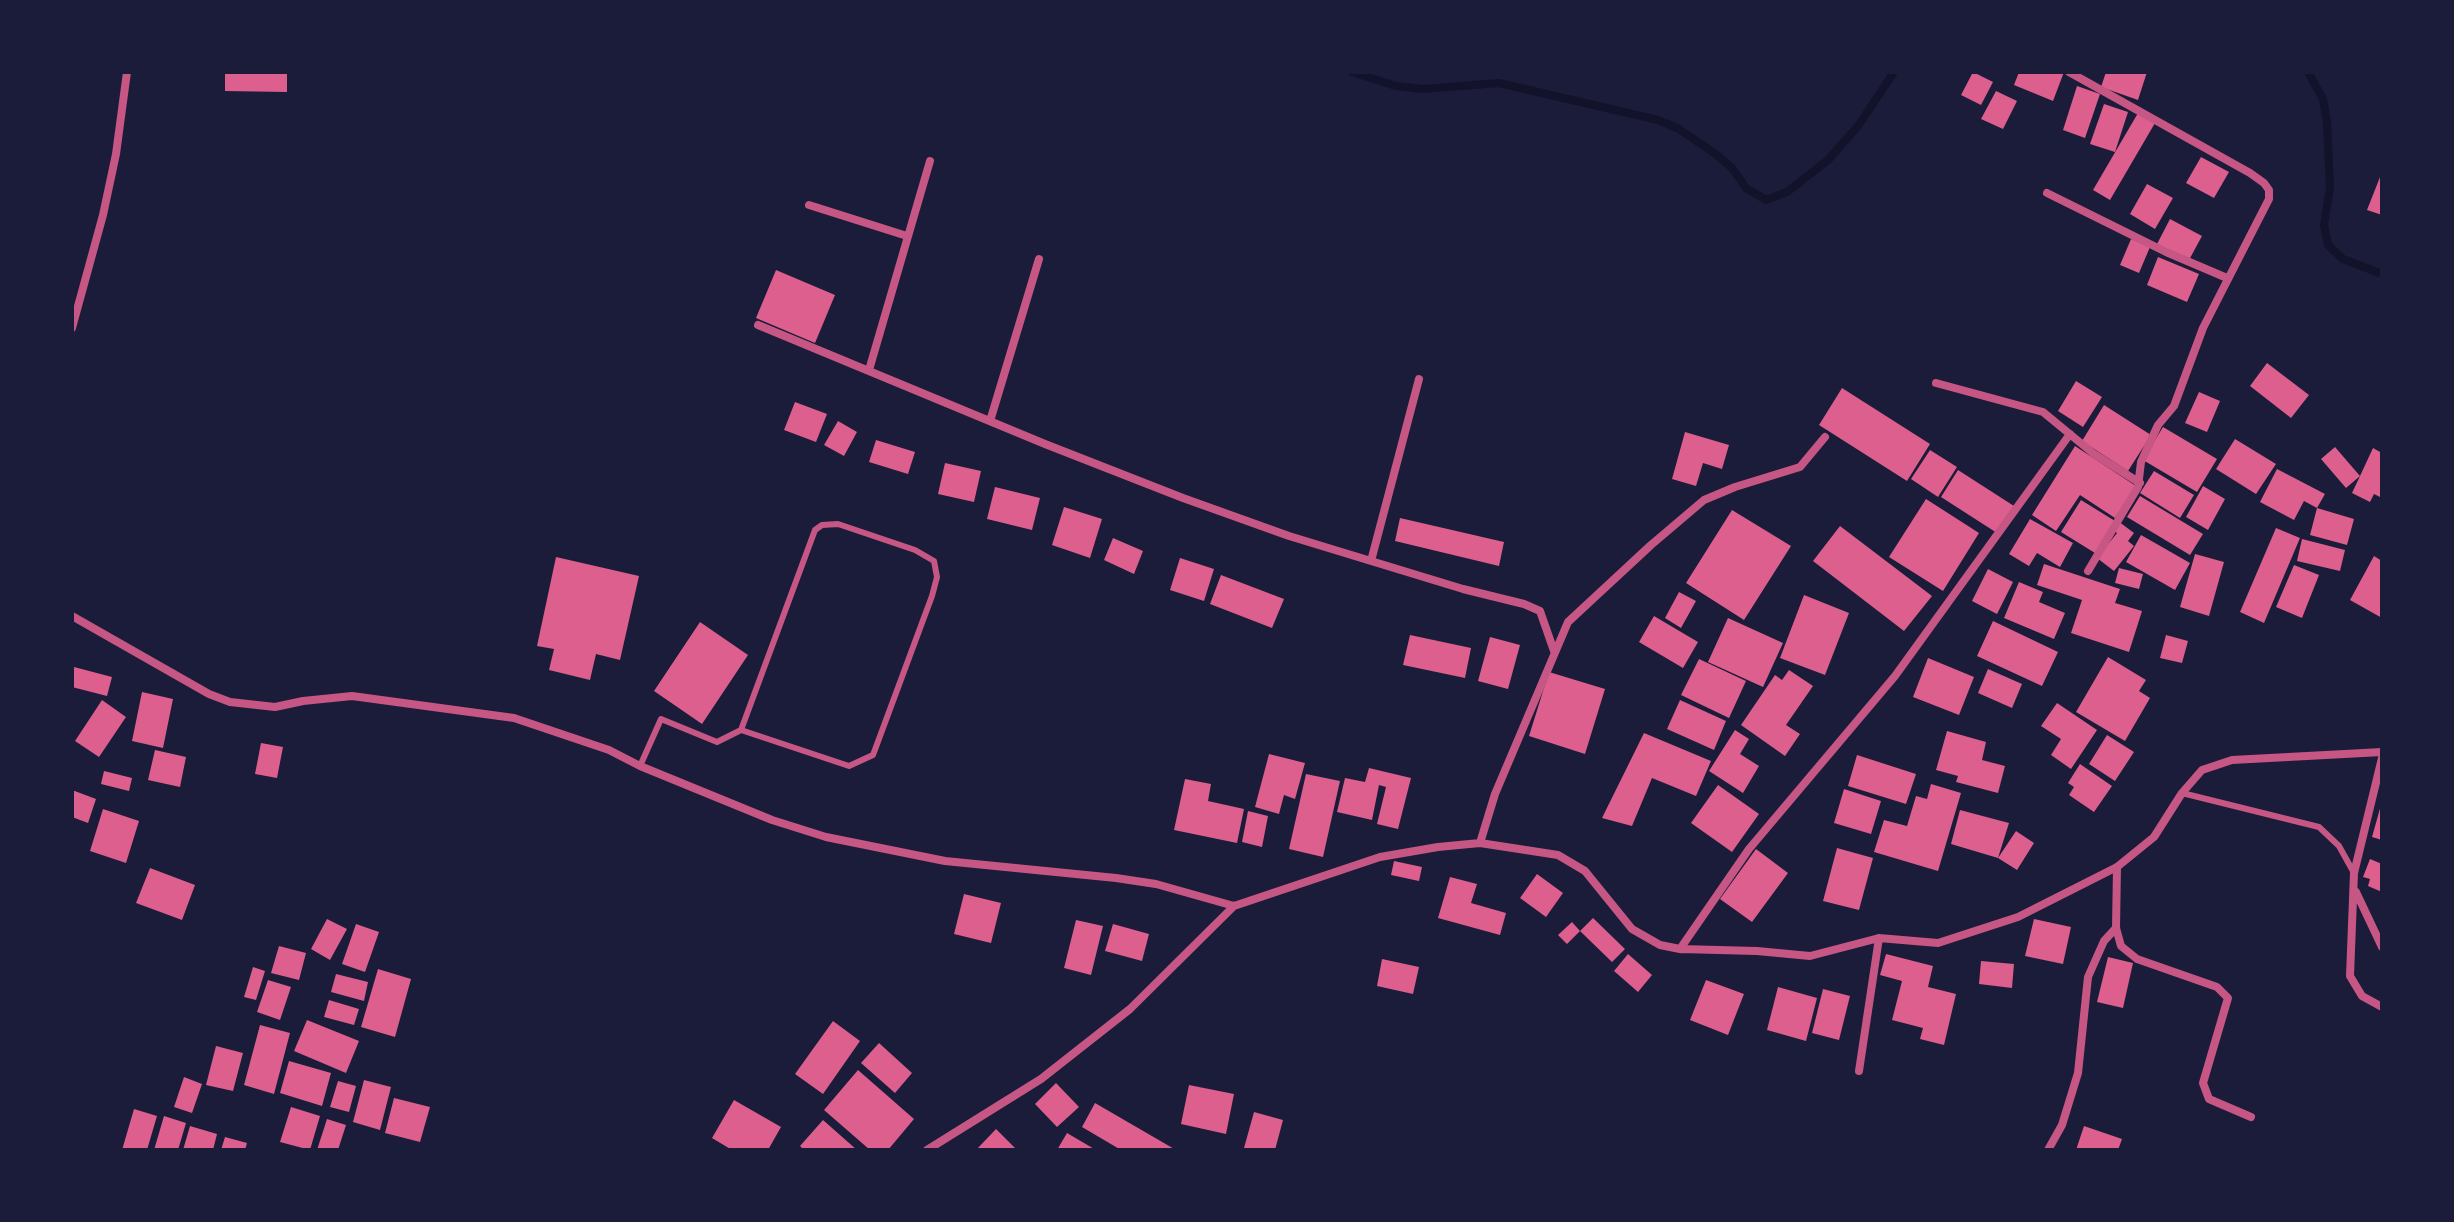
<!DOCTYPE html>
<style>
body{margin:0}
#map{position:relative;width:2454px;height:1222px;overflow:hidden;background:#1b1b3a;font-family:"Crimson Pro",serif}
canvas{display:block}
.frame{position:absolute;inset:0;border:74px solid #1b1b3a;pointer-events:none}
</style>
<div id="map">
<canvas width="2454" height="1222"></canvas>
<div class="frame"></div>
</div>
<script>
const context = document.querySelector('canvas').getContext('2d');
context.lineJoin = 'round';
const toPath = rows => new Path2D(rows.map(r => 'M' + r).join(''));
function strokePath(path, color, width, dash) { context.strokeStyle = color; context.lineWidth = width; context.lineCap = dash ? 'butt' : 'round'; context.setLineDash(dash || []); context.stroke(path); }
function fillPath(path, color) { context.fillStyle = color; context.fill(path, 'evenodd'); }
const stream = toPath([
 [1352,72,1396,86,1423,89,1499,83,1658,120,1679,129,1717,155,1732,168,1746,188,1766,200,1787,192,1828,160,1858,126,1894,72],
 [2308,72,2323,99,2327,123,2330,187,2324,225,2328,245,2343,259,2382,274]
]);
const building = toPath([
 [225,72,287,72,287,92,225,91],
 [1973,72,1993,82,1981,105,1961,95],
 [2019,72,2064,72,2053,101,2014,85],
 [2106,72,2147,72,2138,100,2101,87],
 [2077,86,2100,94,2085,138,2063,130],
 [1996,91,2017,101,2003,129,1981,119],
 [2104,104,2128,112,2115,152,2090,144],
 [2138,113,2155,123,2110,200,2093,190],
 [2201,157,2229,172,2214,198,2186,183],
 [2382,172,2382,215,2367,210],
 [2147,184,2173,198,2155,229,2130,214],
 [2170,219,2202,236,2189,260,2157,244],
 [2131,239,2150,247,2139,273,2120,265],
 [2158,257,2199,274,2187,302,2147,285],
 [776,270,835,295,815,343,756,318],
 [2267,363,2309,395,2291,418,2250,386],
 [2076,381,2102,397,2083,427,2058,411],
 [1842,388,1930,444,1907,481,1819,425],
 [2199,392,2220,401,2207,432,2185,423],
 [795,402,827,414,816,442,784,430],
 [2104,405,2151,435,2128,471,2082,441],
 [838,421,857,432,844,456,824,445],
 [2163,427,2217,459,2197,492,2143,460],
 [1685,432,1729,445,1722,469,1703,463,1696,486,1672,479],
 [2235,439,2276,464,2256,494,2216,469],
 [876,440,915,452,908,474,869,462],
 [2075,446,2136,486,2115,518,2080,495,2056,531,2032,515],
 [2335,447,2360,476,2373,448,2382,453,2382,498,2374,494,2370,502,2352,493,2360,476,2346,488,2321,459],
 [1930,450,1957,467,1938,497,1911,479],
 [945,463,981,471,974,502,938,494],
 [2277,469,2325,494,2317,508,2354,519,2347,545,2310,535,2317,508,2304,501,2294,520,2260,502],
 [1958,470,2014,506,1997,533,1941,497],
 [2154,471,2194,495,2180,518,2140,493],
 [2203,486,2225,499,2208,530,2186,517],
 [995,487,1040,498,1032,530,987,519],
 [2140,496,2203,534,2190,555,2127,517],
 [1926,499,1979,533,1943,591,1889,557],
 [2081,500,2115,521,2095,553,2061,532],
 [1064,507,1102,519,1090,558,1052,545],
 [1732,510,1791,546,1744,620,1686,583],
 [1400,518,1504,542,1499,566,1395,541],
 [2030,519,2073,543,2060,567,2037,553,2029,566,2009,554],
 [2118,521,2134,533,2128,541,2134,546,2114,571,2097,558,2117,533,2112,529],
 [1840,526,1932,596,1904,631,1813,561],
 [2276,528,2300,538,2264,623,2240,612],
 [2141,535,2190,563,2175,590,2126,562],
 [1113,538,1143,551,1134,574,1104,560],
 [2302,539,2345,550,2340,571,2297,561],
 [2195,554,2224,562,2209,616,2180,607],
 [2374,556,2382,561,2382,618,2350,600],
 [556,557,639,576,620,660,596,654,590,680,549,670,554,649,537,646],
 [1180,558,1214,569,1204,601,1170,590],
 [2044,564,2120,589,2115,603,2142,611,2129,652,2071,633,2082,600,2037,585],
 [2294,565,2319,575,2302,618,2276,607],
 [2119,568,2143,574,2139,589,2115,583],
 [1988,569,2013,582,1997,614,1972,601],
 [1221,575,1284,599,1272,628,1210,604],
 [2019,582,2043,592,2039,602,2065,613,2054,639,2004,618],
 [1679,592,1696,601,1681,628,1665,618],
 [1804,595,1849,613,1825,675,1780,658],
 [1654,616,1698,642,1683,668,1639,642],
 [1728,618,1783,643,1763,687,1708,662],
 [1993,621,2058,652,2042,686,1977,656],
 [700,622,748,655,702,724,654,691],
 [1410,635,1471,648,1465,678,1403,665],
 [2166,635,2188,641,2182,663,2160,658],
 [1490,637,1520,645,1508,689,1478,681],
 [2108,657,2146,680,2139,691,2150,698,2125,741,2076,712],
 [1928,658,1974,677,1959,715,1913,697],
 [1699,659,1746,681,1729,718,1681,695],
 [74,667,112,677,107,696,72,687],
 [1988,669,2022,684,2012,708,1978,693],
 [1789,670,1813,686,1786,725,1800,734,1785,756,1741,725,1775,675,1782,680],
 [1549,672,1605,689,1585,754,1529,736],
 [142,692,173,699,163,748,132,741],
 [102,700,126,717,99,757,75,741],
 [1680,700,1726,721,1714,750,1667,729],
 [2057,703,2097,730,2071,769,2051,755,2061,739,2041,726],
 [1735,730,1749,739,1740,754,1759,766,1743,793,1709,771],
 [1947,731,1986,742,1982,760,2005,766,1998,793,1956,782,1958,776,1936,770],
 [1644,733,1711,761,1696,796,1652,778,1632,826,1602,818],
 [2107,735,2134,752,2115,781,2089,764],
 [261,743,283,747,277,778,255,774],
 [155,750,186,757,180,787,148,780],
 [1269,754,1305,763,1295,799,1284,795,1279,814,1255,807],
 [1857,755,1916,774,1906,804,1848,786],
 [2080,764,2112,786,2094,812,2069,795,2074,787,2068,783],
 [1369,768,1411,778,1398,829,1377,824,1386,787,1379,785,1372,820,1337,812,1345,778,1365,782],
 [104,771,132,778,129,791,101,784],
 [1306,774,1340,781,1323,857,1289,849],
 [1185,779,1211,784,1208,801,1244,809,1237,843,1174,830],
 [1931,784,1961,793,1938,871,1874,852,1884,820,1907,826,1916,796,1927,799],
 [1718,785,1759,814,1732,852,1691,823],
 [1844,789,1881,801,1871,834,1834,823],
 [72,790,96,799,88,823,72,817],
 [2381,805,2382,805,2382,840,2372,837],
 [103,809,139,821,126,863,90,851],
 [1960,810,2009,823,1998,858,1951,844],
 [1248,811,1268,816,1262,847,1242,842],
 [2016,831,2034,843,2017,870,1998,858],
 [1837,848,1873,858,1859,910,1823,901],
 [1756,849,1788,873,1752,922,1720,899],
 [2370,859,2382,864,2382,892,2368,886,2370,879,2363,877],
 [1394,861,1422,867,1419,881,1391,875],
 [150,868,195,885,182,920,136,903],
 [1537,874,1563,893,1546,917,1520,898],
 [1450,877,1477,884,1471,903,1506,913,1500,935,1438,918],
 [964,894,1001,903,991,943,954,934],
 [1593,918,1625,949,1612,962,1580,931],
 [327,919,347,929,330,960,311,949],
 [2034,919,2071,927,2063,964,2025,956],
 [1076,920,1103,926,1091,975,1064,968],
 [1572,922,1580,931,1567,944,1558,935],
 [356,924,379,932,365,972,342,964],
 [1113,924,1149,934,1142,961,1105,951],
 [279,946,306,953,299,980,271,973],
 [1628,954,1652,975,1638,992,1614,971],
 [1886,954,1933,966,1928,987,1956,994,1944,1045,1920,1039,1923,1028,1892,1020,1902,981,1880,975],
 [2108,957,2133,963,2123,1008,2097,1002],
 [1382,959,1419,967,1413,994,1377,986],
 [1981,961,2014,964,2012,988,1979,984],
 [253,967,265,971,256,1000,244,997],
 [378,969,411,979,395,1037,361,1027],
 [336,974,368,982,364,1001,331,992],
 [268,980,291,987,280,1020,257,1012],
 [1706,980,1744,994,1728,1035,1690,1020],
 [1778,987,1817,998,1806,1041,1767,1030],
 [1823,989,1850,996,1839,1040,1812,1033],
 [329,1000,359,1009,354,1025,324,1017],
 [307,1020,359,1041,346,1073,294,1051],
 [833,1021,860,1041,823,1094,795,1074],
 [260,1025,290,1033,274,1094,244,1085],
 [879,1043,912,1073,895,1093,861,1063],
 [216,1046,243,1053,233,1091,206,1085],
 [289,1061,331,1073,322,1106,280,1093],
 [858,1070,914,1119,888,1150,870,1150,824,1110],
 [184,1077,202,1084,192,1113,174,1107],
 [364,1080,391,1087,380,1130,353,1122],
 [338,1081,356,1086,349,1112,330,1107],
 [1056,1083,1079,1107,1057,1127,1035,1104],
 [1189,1085,1234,1094,1226,1134,1181,1124],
 [394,1098,430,1107,420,1142,385,1133],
 [734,1100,781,1127,768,1150,732,1150,712,1138],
 [1095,1103,1176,1150,1121,1150,1082,1127],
 [291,1107,320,1116,310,1150,280,1142],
 [134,1109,157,1116,147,1150,122,1150],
 [1254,1112,1283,1120,1275,1150,1244,1148],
 [164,1116,186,1123,178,1150,154,1150],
 [327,1119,346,1125,338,1150,317,1150],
 [823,1120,857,1150,804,1150,800,1146],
 [190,1126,217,1134,213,1150,183,1150],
 [2084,1126,2122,1139,2118,1150,2076,1150],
 [996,1129,1017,1150,976,1150],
 [1067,1133,1096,1150,1057,1150],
 [225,1137,247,1143,245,1150,221,1150]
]);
const service = toPath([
 [640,766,661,719,717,742,741,730,815,530,822,525,838,524,915,550,934,561,937,577,932,596,873,755,849,766,741,730],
 [2182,793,2319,827,2339,846,2354,873]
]);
const minor = toPath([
 [2069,72,2250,173,2264,183,2269,190,2269,199,2203,328,2174,406,2158,425,2141,462,2138,487,2088,571],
 [2047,193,2166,252,2227,278],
 [809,205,907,236],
 [758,325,1045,444,1183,498,1289,536,1463,589,1524,604,1540,611,1554,651],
 [72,328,103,215,116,154,127,72],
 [869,370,930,161],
 [1936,383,2043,412,2094,454,2140,483],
 [990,421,1039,259],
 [1371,561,1419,379],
 [72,616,209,694,230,702,275,707,303,701,352,696,514,718,609,750,640,766,772,820,826,837,945,861,1116,878,1156,884,1234,906,1380,857,1438,847,1480,843,1558,855,1585,871,1632,929,1660,945,1680,949,1757,951,1810,956,1879,938,1938,943,2018,917,2117,867,2154,837,2182,793,2202,770,2232,760,2382,752],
 [2382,758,2354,873,2350,976,2362,996,2382,1007],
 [1480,843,1495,794,1568,622,1651,545,1704,500,1735,487,1800,467,1825,437],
 [2117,867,2116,928,2121,946,2137,959,2217,987,2228,998,2203,1083,2209,1099,2251,1117],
 [2356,892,2382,947],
 [1680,949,1749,849,1895,676,2070,434],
 [1859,1071,1879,938],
 [927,1150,1041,1079,1130,1009,1234,906],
 [2048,1150,2062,1125,2078,1073,2088,977,2104,941,2116,928]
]);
strokePath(stream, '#12122b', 8);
fillPath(building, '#dd5f8e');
strokePath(service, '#c65784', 6);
strokePath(minor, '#c65784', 8);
</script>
